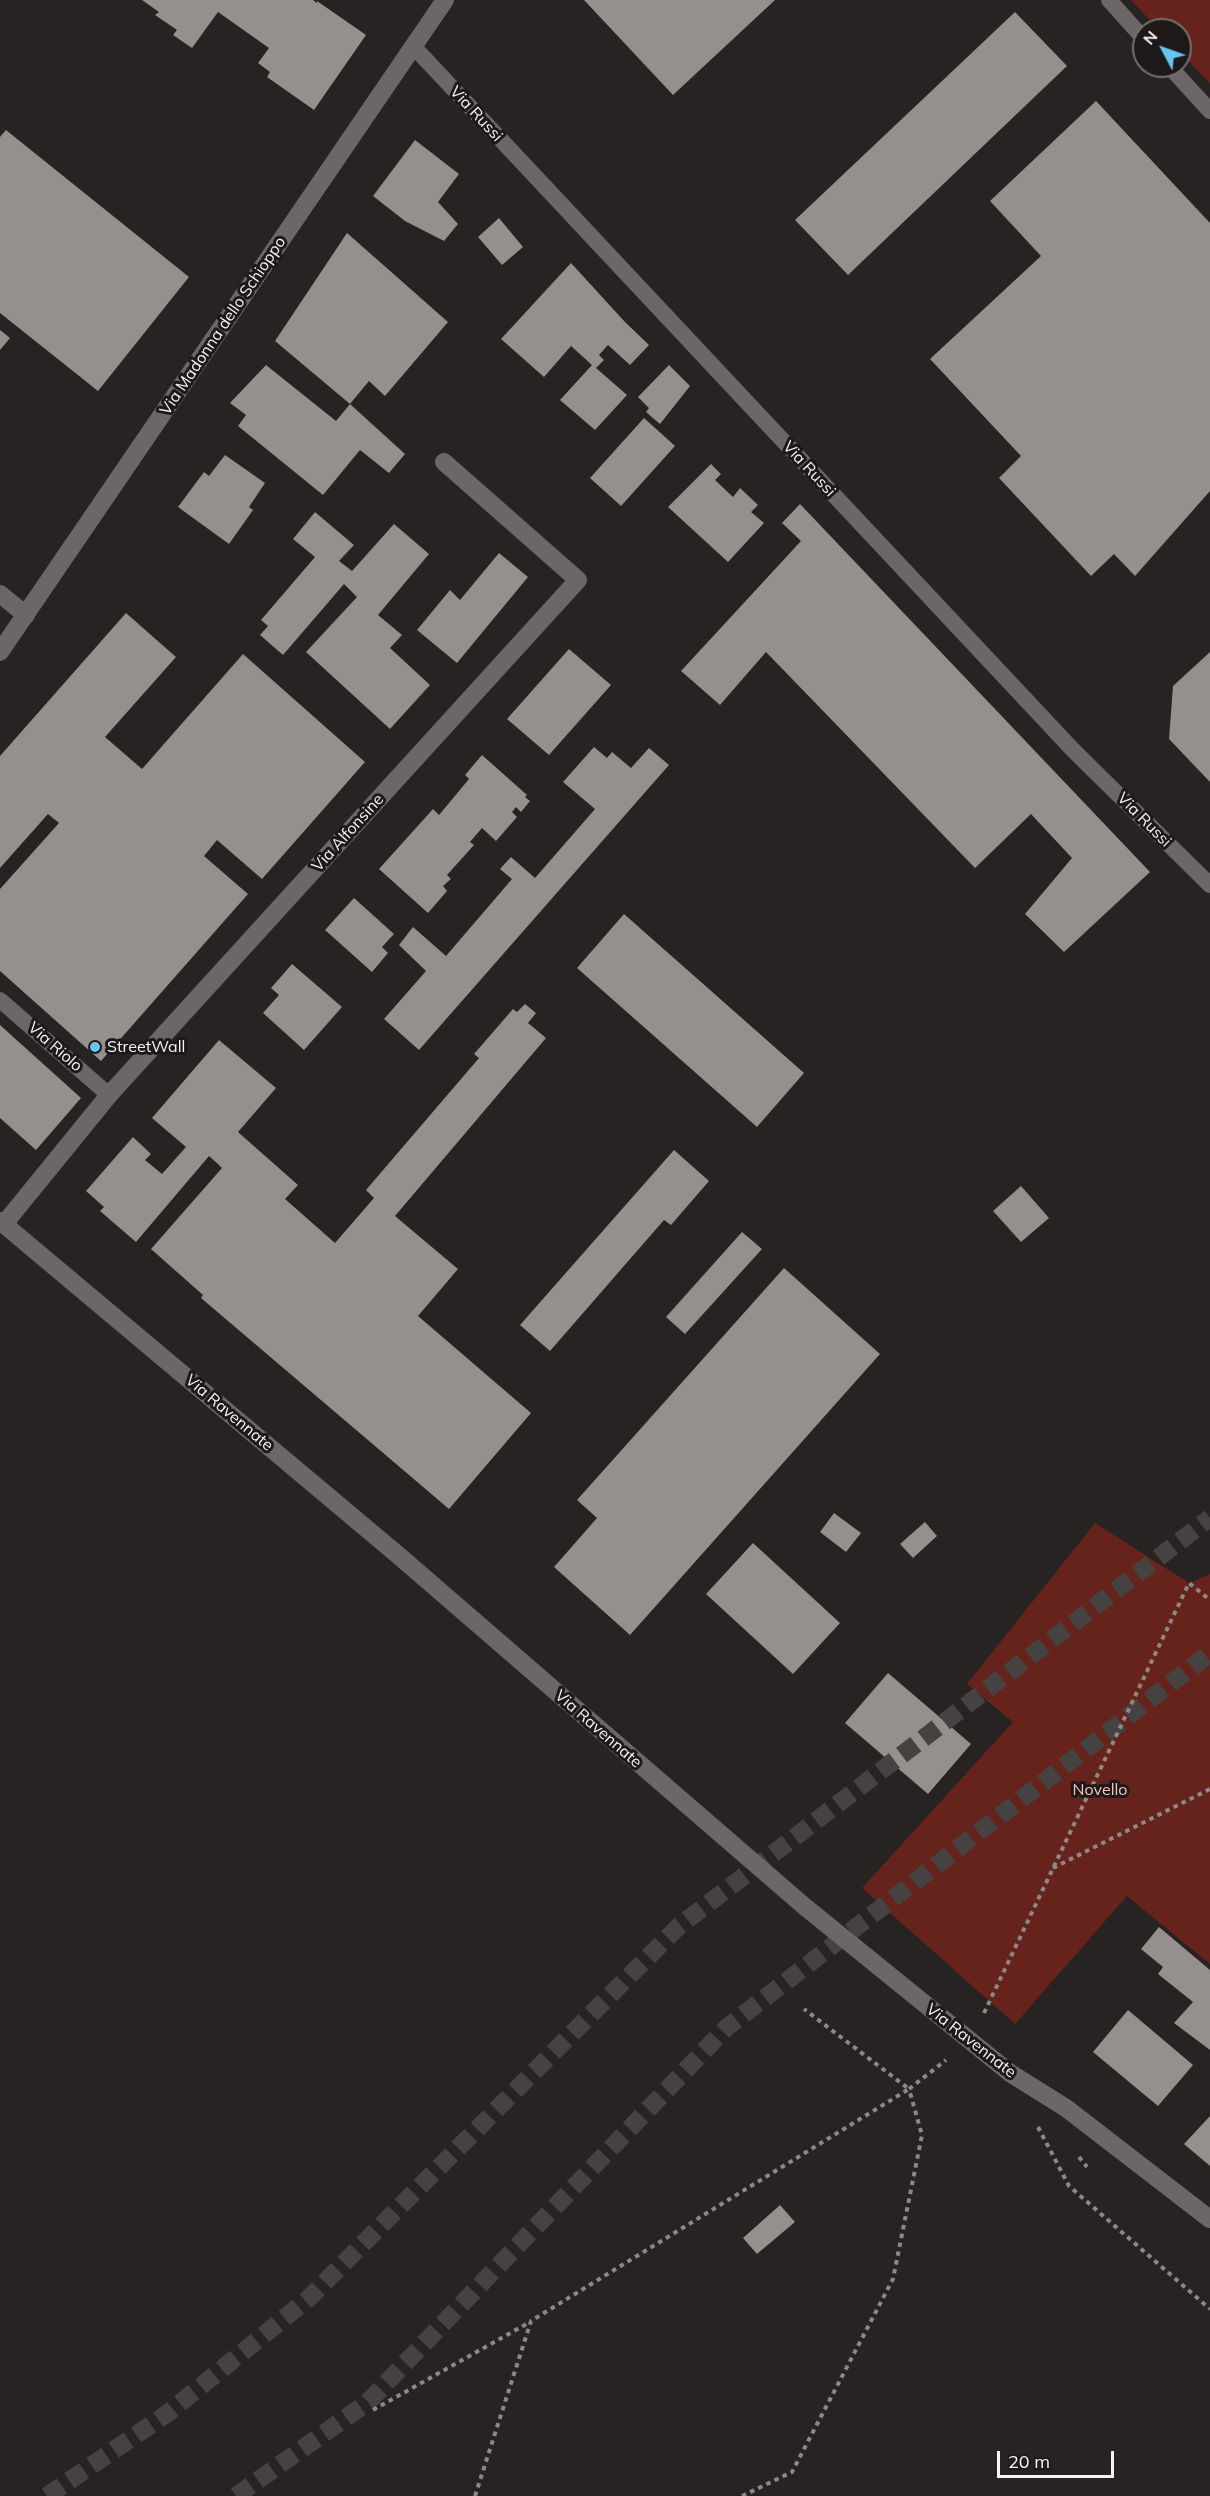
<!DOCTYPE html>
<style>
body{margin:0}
#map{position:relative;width:1210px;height:2496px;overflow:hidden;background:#272322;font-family:Mulish,sans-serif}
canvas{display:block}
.north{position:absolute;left:1132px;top:18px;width:60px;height:60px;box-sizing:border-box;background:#1e1919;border:2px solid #757070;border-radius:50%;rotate:311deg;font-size:16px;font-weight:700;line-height:24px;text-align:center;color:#f7f3f3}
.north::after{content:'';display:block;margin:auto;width:21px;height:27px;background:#69c4f0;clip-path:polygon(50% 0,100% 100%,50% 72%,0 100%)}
.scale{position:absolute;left:997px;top:2451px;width:117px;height:27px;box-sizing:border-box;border:3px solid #f7f3f3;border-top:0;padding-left:8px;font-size:18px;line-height:21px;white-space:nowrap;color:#f7f3f3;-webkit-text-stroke:4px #1e1919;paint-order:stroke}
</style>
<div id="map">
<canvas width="1210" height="2496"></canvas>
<div class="north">N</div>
<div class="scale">20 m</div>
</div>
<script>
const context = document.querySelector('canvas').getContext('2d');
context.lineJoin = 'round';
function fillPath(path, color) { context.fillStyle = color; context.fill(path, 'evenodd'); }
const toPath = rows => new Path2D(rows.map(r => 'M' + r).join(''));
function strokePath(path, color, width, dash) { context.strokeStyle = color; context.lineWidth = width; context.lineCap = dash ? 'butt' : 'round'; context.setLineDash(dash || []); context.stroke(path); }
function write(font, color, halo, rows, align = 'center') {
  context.font = font + ' Mulish,sans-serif'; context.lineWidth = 6; context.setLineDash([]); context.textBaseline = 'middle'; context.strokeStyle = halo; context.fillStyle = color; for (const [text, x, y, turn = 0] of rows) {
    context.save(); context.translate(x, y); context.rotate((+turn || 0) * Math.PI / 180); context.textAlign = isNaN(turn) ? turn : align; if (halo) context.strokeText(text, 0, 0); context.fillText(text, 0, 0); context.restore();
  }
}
const green = toPath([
 [1131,0,1210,0,1210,84,1180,52,1180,30,1159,30],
 [1095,1523,1189,1583,1210,1574,1210,1964,1127,1896,1015,2024,862,1888,1013,1722,967,1684]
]);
const building = toPath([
 [142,0,313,0,317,3,317,1,366,35,314,110,267,77,270,72,258,63,269,48,218,12,192,48,173,35,177,30,155,15,159,12],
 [584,0,775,0,673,95],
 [1015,12,1067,66,848,275,795,220],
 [1096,101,1210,223,1210,491,1135,576,1114,554,1091,576,999,478,1021,456,930,359,1041,256,990,201],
 [6,130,189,277,98,391,0,313,0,137],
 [415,140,459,174,438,202,458,224,444,241,405,221,373,196],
 [499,218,523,247,502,265,478,237],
 [347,233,448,322,385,396,369,381,350,404,405,454,389,473,360,450,323,495,238,426,246,415,230,403,266,365,336,421,350,404,275,341],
 [571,263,625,322,649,345,630,365,608,345,599,355,604,360,596,368,627,395,595,430,560,400,592,365,571,346,544,377,501,339],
 [0,330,10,338,0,350],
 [669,365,690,386,660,424,646,412,649,408,638,397],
 [644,418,675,446,621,506,590,478],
 [225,455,265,483,249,507,253,510,229,544,178,507,204,472,209,476],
 [711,464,721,474,715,480,733,497,740,488,758,505,751,512,764,523,728,562,668,507],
 [800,504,1150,872,1064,952,1025,914,1072,858,1031,814,975,868,766,652,720,705,681,671,801,541,782,523],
 [315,512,354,545,339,561,352,571,394,524,429,554,378,615,402,635,390,648,430,685,390,729,306,652,357,597,344,584,283,655,260,635,268,626,261,620,315,557,293,539],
 [499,553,528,577,457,663,417,630,450,590,460,600],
 [126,613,176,657,105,737,142,769,243,654,365,762,262,879,217,840,204,856,248,894,101,1061,0,971,0,889,59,823,48,814,0,868,0,756],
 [569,649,611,685,549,755,507,719],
 [1210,652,1210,782,1169,739,1173,686],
 [594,747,607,758,612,752,631,768,649,748,669,765,419,1050,384,1019,426,971,399,945,413,927,446,956,512,879,500,869,511,857,535,878,595,809,563,782],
 [482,755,527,795,525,797,530,801,521,812,516,807,512,812,517,817,496,841,482,828,470,842,474,845,447,875,451,879,443,886,447,891,428,913,379,869,433,809,439,815,469,779,465,775],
 [354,898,394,934,382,947,388,953,372,972,325,930],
 [624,914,804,1073,757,1127,577,968],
 [292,964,342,1007,304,1050,263,1013,279,995,271,988],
 [525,1004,536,1013,528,1023,546,1038,395,1216,458,1269,418,1316,531,1413,449,1509,201,1298,203,1295,151,1249,222,1168,218,1164,209,1156,136,1242,100,1211,104,1207,86,1191,133,1137,151,1154,145,1160,162,1174,186,1147,152,1118,219,1040,276,1088,238,1132,298,1185,285,1199,335,1243,374,1198,366,1190,479,1058,474,1054,513,1009,517,1012],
 [0,1025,81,1098,36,1150,0,1118],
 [674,1150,709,1181,671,1225,664,1220,550,1351,520,1325],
 [1021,1186,1049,1218,1021,1242,993,1211],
 [742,1232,762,1249,685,1334,666,1317],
 [784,1268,880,1354,630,1635,554,1567,597,1518,577,1500],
 [834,1513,861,1533,846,1552,820,1532],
 [925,1522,937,1536,913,1558,900,1544],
 [753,1543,840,1623,793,1674,706,1594],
 [888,1673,971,1744,928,1794,845,1723],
 [1159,1927,1210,1970,1210,2050,1174,2023,1193,2002,1158,1974,1163,1967,1141,1949],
 [1128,2010,1193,2065,1158,2106,1093,2052],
 [1210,2116,1210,2166,1184,2144],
 [780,2205,795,2222,757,2254,743,2238]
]);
const trunkTunnel = toPath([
 [47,2496,168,2413,309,2298,679,1926,1210,1518],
 [236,2496,368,2402,726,2028,1210,1653]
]);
const path = toPath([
 [1053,1868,1210,1789],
 [984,2013,1189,1583,1210,1600],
 [1038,2127,1069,2186,1210,2309],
 [1079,2157,1087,2167],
 [373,2410,530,2322],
 [475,2496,531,2321,909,2089,804,2009],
 [742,2496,792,2472,893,2279,922,2135,909,2089,946,2060]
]);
const service = toPath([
 [1109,0,1144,39],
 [413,46,1073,750,1210,885],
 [1169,66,1210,111],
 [0,1000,109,1095]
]);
const minor = toPath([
 [0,594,26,615],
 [0,1221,398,1555,804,1906,1010,2073,1066,2108,1210,2219],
 [4,1224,109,1095,578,580,444,462]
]);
const tertiary = toPath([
 [0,652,445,0]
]);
const markers = [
 [95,1047,6,"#69c4f0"]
];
const streetNames = [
 ["Via Russi",476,114,47],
 ["Via Madonna dello Schioppo",223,326,-56],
 ["Via Russi",809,469,47],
 ["Via Russi",1144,820,45],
 ["Via Alfonsine",348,833,-48],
 ["Via Riolo",55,1047,41],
 ["Via Ravennate",229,1413,40],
 ["Via Ravennate",598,1729,41],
 ["Via Ravennate",971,2041,38]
];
const poiNames = [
 ["StreetWall",107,1047]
];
const parkNames = [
 ["Novello",1100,1790]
];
fillPath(green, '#65231b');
fillPath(building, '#958f8e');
strokePath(trunkTunnel, '#464241', 18, [18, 9]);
strokePath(path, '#8c8887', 4, [4.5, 4.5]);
strokePath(service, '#6c6766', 16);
strokePath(minor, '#6c6766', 18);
strokePath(tertiary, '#6c6766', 18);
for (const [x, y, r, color] of markers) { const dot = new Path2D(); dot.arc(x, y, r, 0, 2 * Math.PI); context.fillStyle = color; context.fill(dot); strokePath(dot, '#1e1919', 2); }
write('16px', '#f7f3f3', '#1e1919', streetNames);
write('16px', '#f7f3f3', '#1e1919', poiNames, 'left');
write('16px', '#f9c3ba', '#1e1919', parkNames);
</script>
